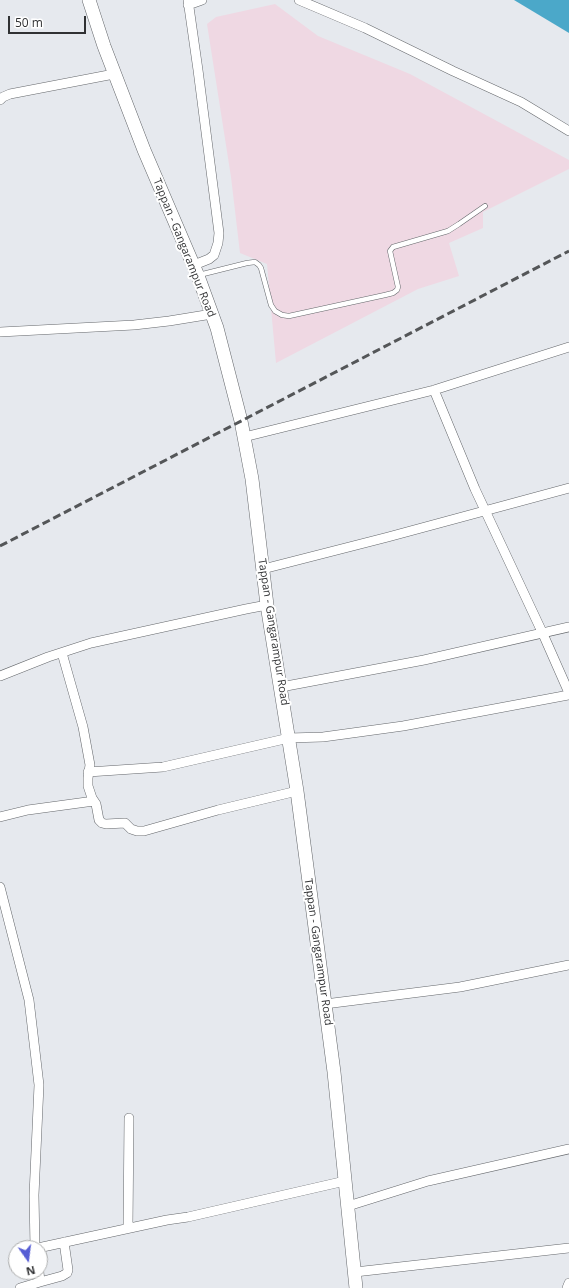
<!DOCTYPE html>
<style>
body{margin:0}
#map{position:relative;width:569px;height:1288px;overflow:hidden;background:#e6e9ee;font-family:"Open Sans",sans-serif}
canvas{display:block}
.north{position:absolute;left:8px;top:1240px;width:40px;height:40px;box-sizing:border-box;background:#fff;border:1px solid #acadad;border-radius:50%;rotate:166deg;font-size:11px;font-weight:700;line-height:16px;text-align:center;color:#303133}
.north::after{content:'';display:block;margin:auto;width:14px;height:18px;background:#565dd4;clip-path:polygon(50% 0,100% 100%,50% 72%,0 100%)}
.scale{position:absolute;left:8px;top:16px;width:78px;height:18px;box-sizing:border-box;border:2px solid #303133;border-top:0;padding-left:5px;font-size:12px;line-height:14px;white-space:nowrap;color:#303133;-webkit-text-stroke:3px #fff;paint-order:stroke}
</style>
<div id="map">
<canvas width="569" height="1288"></canvas>
<div class="north">N</div>
<div class="scale">50 m</div>
</div>
<script>
const context = document.querySelector('canvas').getContext('2d');
context.lineJoin = 'round';
function fillPath(path, color) { context.fillStyle = color; context.fill(path, 'evenodd'); }
const toPath = rows => new Path2D(rows.map(r => 'M' + r).join(''));
function strokePath(path, color, width, dash) { context.strokeStyle = color; context.lineWidth = width; context.lineCap = dash ? 'butt' : 'round'; context.setLineDash(dash || []); context.stroke(path); }
function write(font, color, halo, rows, align = 'center') {
  context.font = font + ' "Open Sans",sans-serif'; context.lineWidth = 4; context.setLineDash([]); context.textBaseline = 'middle'; context.strokeStyle = halo; context.fillStyle = color; for (const [text, x, y, turn = 0] of rows) {
    context.save(); context.translate(x, y); context.rotate((+turn || 0) * Math.PI / 180); context.textAlign = isNaN(turn) ? turn : align; if (halo) context.strokeText(text, 0, 0); context.fillText(text, 0, 0); context.restore();
  }
}
const education = toPath([
 [275,4,318,36,410,74,569,160,569,169,483,212,483,228,449,243,459,276,418,289,276,363,267,264,240,253,231,177,207,24,216,17]
]);
const water = toPath([
 [514,0,569,0,569,33]
]);
const service = toPath([
 [199,275,247,263,255,262,259,265,261,268,271,305,275,311,282,315,289,316,385,295,393,293,397,290,398,287,390,251,393,247,448,231,459,224,485,206]
]);
const minor = toPath([
 [188,0,198,70,219,233,218,243,214,255,209,259,194,265],
 [299,0,365,28,453,71,521,102,569,131],
 [188,5,202,0],
 [0,100,3,97,10,94,114,74],
 [0,332,134,325,169,321,212,314],
 [434,390,475,489,543,634,569,693],
 [244,437,434,390,569,347],
 [263,569,388,537,569,488],
 [62,653,83,727,90,765,88,778,88,786,92,798,96,804,99,820,102,823,106,824,125,823,131,829,137,831,144,831,218,810,297,791],
 [0,676,48,657,91,643,246,609,267,605],
 [281,687,424,660,569,627],
 [88,772,163,767,289,738,323,737,403,726,569,695],
 [0,817,28,810,94,801],
 [0,887,29,1000,39,1085,34,1195,35,1248],
 [325,1004,460,987,569,965],
 [348,1206,428,1181,569,1149],
 [128,1228,129,1118],
 [38,1248,167,1220,188,1217,345,1181],
 [355,1272,569,1248],
 [40,1282,62,1276,67,1273,68,1270,64,1242],
 [20,1288,40,1282,39,1272],
 [567,1288,569,1283]
]);
const secondary = toPath([
 [89,0,104,46,144,150,198,276,217,328,241,421,252,479,267,605,297,791,334,1072,356,1288]
]);
const rail = toPath([
 [0,546,569,251]
]);
const streetNames = [
 ["Tappan - Gangarampur Road",184,248,68],
 ["Tappan - Gangarampur Road",273,632,81],
 ["Tappan - Gangarampur Road",318,952,82]
];
fillPath(education, '#efd8e3');
fillPath(water, '#4ba8c9');
strokePath(service, '#64676b', 5.5);
strokePath(minor, '#64676b', 10);
strokePath(secondary, '#64676b', 14);
strokePath(service, '#fff', 4.5);
strokePath(minor, '#fff', 9);
strokePath(secondary, '#fff', 13);
strokePath(rail, '#545658', 3, [8, 4]);
write('11px', '#303133', '#fff', streetNames);
</script>
